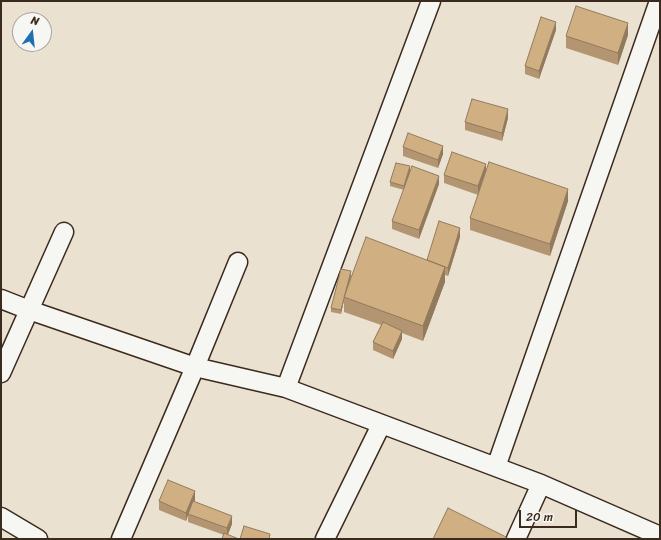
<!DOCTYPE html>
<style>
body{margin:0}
#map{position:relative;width:661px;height:540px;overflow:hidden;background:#ebe1d1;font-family:Sriracha,sans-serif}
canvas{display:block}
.frame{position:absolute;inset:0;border:2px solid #3b2a1e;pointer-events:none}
.north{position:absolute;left:12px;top:12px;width:40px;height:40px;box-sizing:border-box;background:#f6f6f2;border:1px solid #aba49d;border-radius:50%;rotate:15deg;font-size:11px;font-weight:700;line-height:16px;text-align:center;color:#3b2a1e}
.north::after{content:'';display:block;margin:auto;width:14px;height:18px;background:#1f6fb2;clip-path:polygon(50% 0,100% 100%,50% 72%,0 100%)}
.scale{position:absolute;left:519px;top:510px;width:58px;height:18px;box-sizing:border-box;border:2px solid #3b2a1e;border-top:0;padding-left:5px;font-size:12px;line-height:14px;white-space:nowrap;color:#3b2a1e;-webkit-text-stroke:3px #f6f6f2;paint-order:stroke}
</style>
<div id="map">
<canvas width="661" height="540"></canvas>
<div class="frame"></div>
<div class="north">N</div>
<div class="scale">20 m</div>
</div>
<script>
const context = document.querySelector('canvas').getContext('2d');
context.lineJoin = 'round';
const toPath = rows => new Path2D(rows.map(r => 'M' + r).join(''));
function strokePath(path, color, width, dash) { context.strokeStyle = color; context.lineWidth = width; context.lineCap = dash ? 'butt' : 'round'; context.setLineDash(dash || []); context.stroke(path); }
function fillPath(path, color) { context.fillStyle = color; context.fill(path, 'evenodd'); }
const street = toPath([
 [1,299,29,310,195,367,286,388,541,484,660,536],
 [1,373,64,232],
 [286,388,431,1],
 [496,467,659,1],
 [1,517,38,539],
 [121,539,195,367,238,262],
 [325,539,381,425],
 [516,539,541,484]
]);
const wall = toPath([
 [556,30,539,79,525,74,525,66],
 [628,35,618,65,566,48,566,36],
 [508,118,502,141,465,130,465,122],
 [403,147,443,154,438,168,403,156],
 [486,164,478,195,444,183,444,175],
 [410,171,406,183,439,184,419,239,392,229,392,221,404,190,390,186,390,182],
 [568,201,550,256,470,230,470,218],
 [460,237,448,276,445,275,445,282,423,341,402,333,402,339,393,359,373,350,373,342,381,325,344,312,344,300,341,314,331,312,331,308,351,276,347,289,427,260],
 [195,500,194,502,232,524,228,535,224,535,188,522,188,515,186,521,159,510,159,501]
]);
const shadedWall = toPath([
 [556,22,556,30,539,79,539,71],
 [628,23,628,35,618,65,618,53],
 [508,109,508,118,502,141,502,133],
 [443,146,443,154,438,168,438,160],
 [486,164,486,172,478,195,478,186],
 [410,166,410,171,404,190,404,186],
 [439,176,439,184,419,239,419,230],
 [568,189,568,201,550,256,550,244],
 [460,228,460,237,448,276,448,268],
 [445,267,445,282,423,341,423,326],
 [351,271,351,276,345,297,344,297,344,300,341,314,341,310],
 [402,331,402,339,393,359,393,351],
 [195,491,195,500,189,514,188,514,188,515,186,521,186,513],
 [232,516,232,524,227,536,227,528]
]);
const building = toPath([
 [576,6,628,23,618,53,566,36,576,6],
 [541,17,556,22,539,71,525,66,541,17],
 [472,99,508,109,502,133,465,122,472,99],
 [408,133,443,146,438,160,403,147,408,133],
 [452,152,486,164,478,186,444,175,452,152],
 [489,162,568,189,550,244,470,218,489,162],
 [396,163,410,166,404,186,390,182,396,163],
 [412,166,439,176,419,230,392,221,412,166],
 [439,221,460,228,448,268,427,260,439,221],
 [366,237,445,267,423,326,344,297,366,237],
 [341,269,351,271,341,310,331,308,341,269],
 [383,322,402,331,393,351,373,342,383,322],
 [168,480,195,491,186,513,159,501,168,480],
 [193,501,232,516,227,528,188,514,193,501],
 [448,508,506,537,505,539,433,539,448,508],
 [244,526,270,534,269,539,240,539,244,526],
 [224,533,239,539,222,539,224,533]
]);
strokePath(street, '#3b2a1e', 21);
strokePath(street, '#f6f6f2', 18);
fillPath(wall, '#b39671');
fillPath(shadedWall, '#927a5c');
fillPath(building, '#d0af83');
strokePath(building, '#927a5c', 1);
</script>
